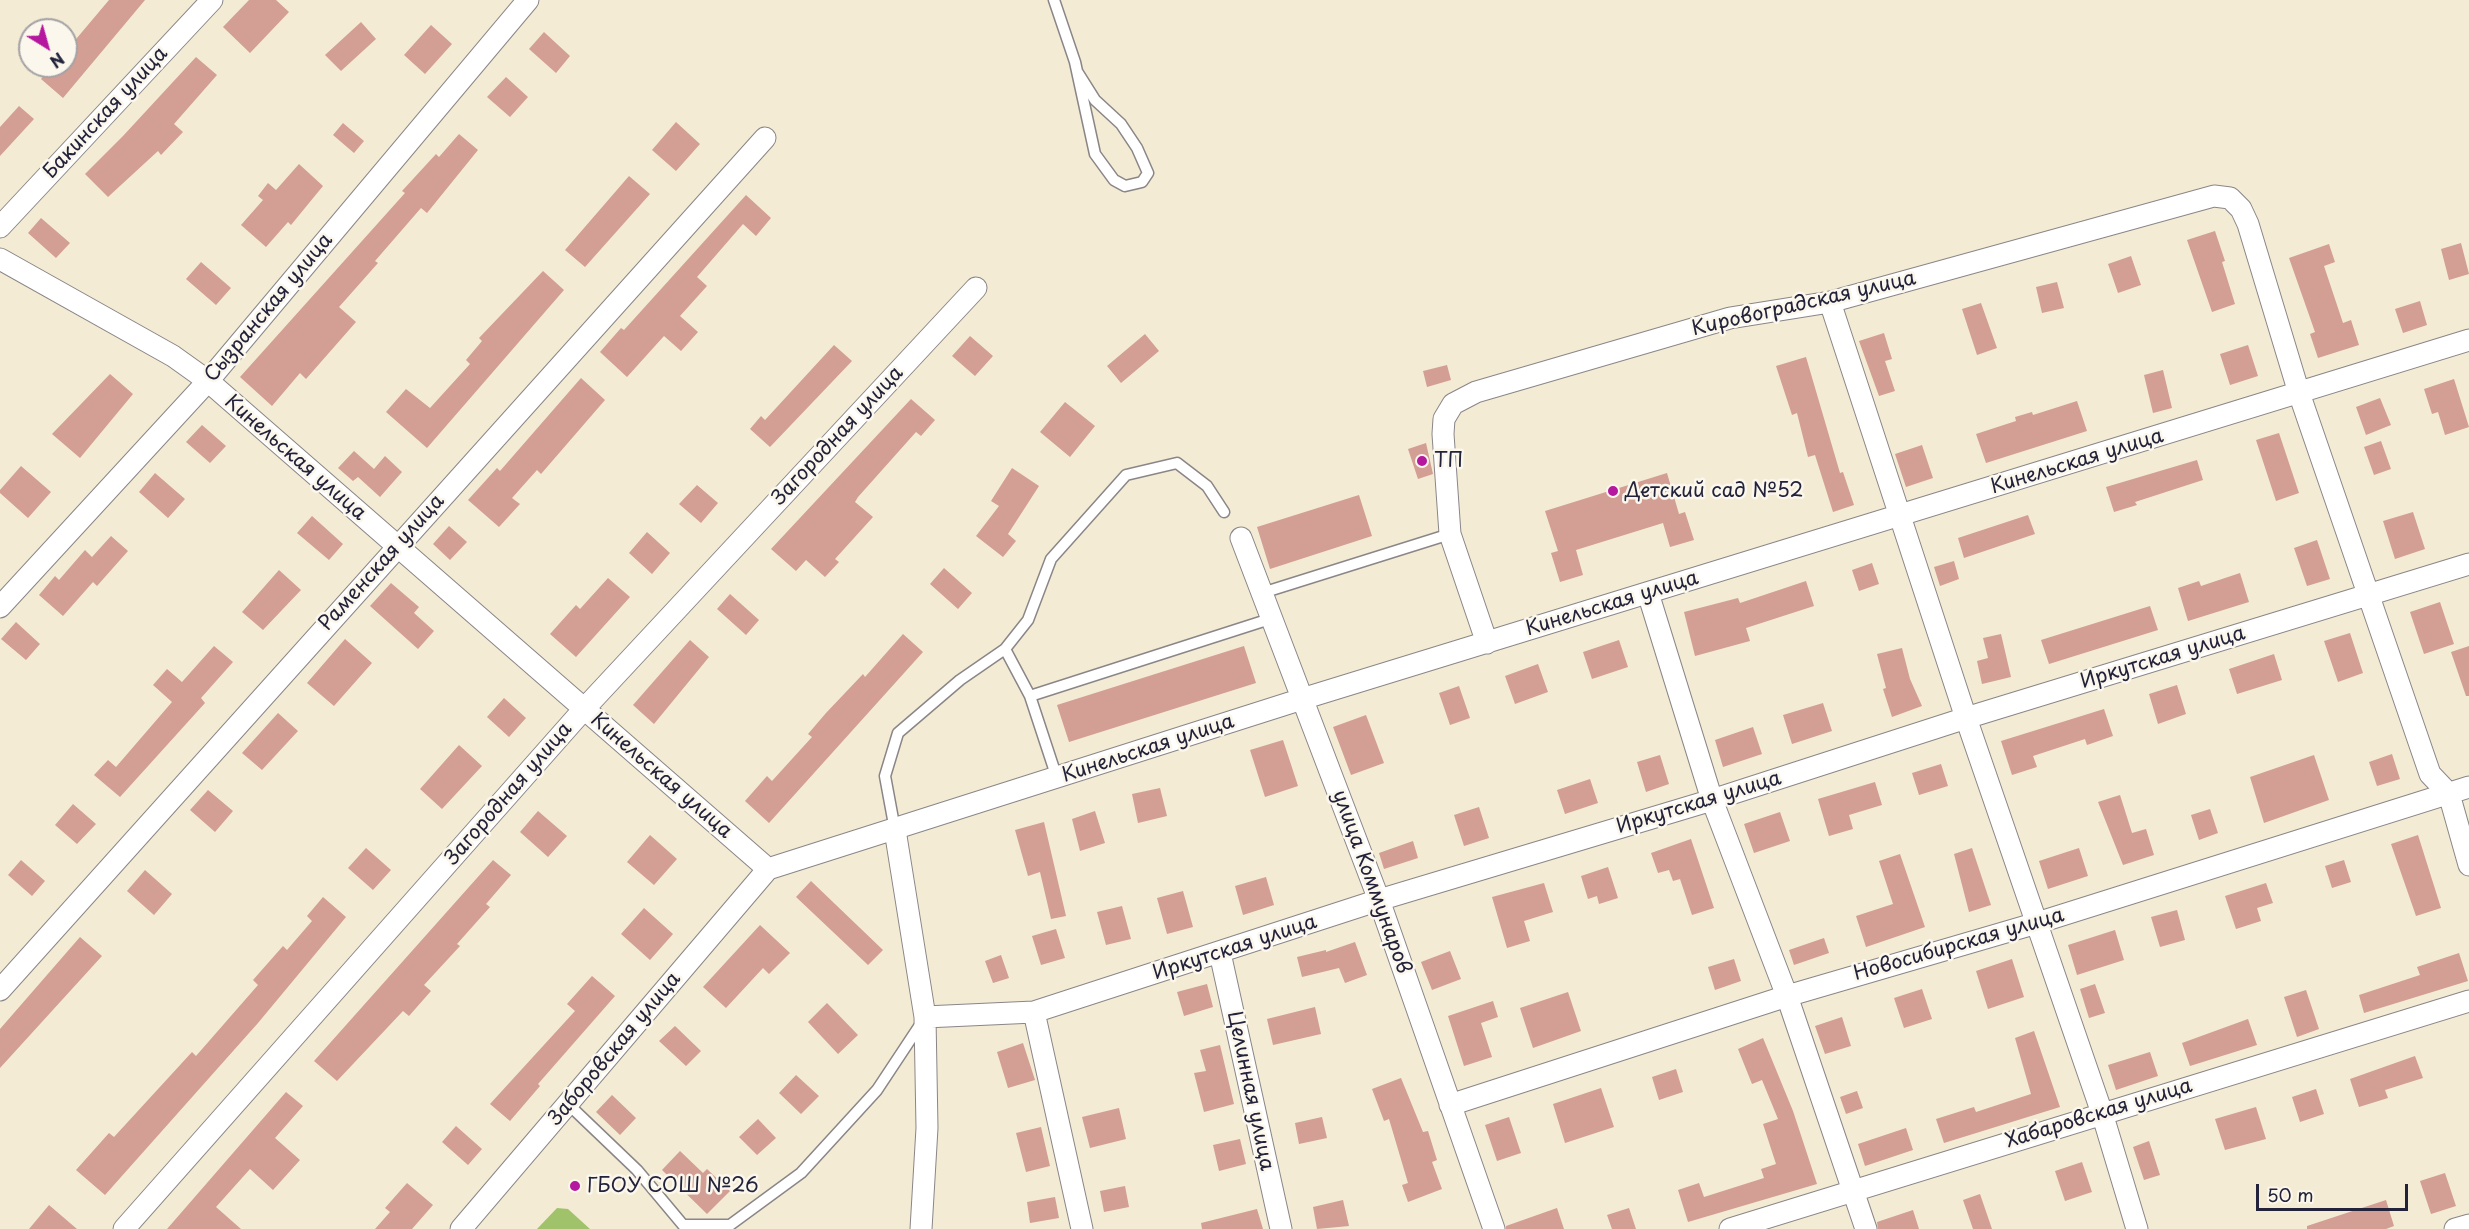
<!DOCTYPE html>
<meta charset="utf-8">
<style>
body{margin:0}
#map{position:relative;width:2469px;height:1229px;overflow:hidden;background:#f3ebd4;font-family:"Playpen Sans",sans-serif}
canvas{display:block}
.north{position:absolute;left:18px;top:18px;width:60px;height:60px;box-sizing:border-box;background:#fbf7ec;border:2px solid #a4a2a5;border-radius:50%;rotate:143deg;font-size:16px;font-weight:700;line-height:24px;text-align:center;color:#22223b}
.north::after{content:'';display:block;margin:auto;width:21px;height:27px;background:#b5179e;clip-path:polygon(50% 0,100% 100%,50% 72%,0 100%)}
.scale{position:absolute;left:2256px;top:1184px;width:152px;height:27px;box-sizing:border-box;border:3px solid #22223b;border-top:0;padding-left:8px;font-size:18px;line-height:21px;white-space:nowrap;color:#22223b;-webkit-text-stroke:4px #fbf7ec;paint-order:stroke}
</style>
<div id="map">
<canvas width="2469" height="1229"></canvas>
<div class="north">N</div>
<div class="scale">50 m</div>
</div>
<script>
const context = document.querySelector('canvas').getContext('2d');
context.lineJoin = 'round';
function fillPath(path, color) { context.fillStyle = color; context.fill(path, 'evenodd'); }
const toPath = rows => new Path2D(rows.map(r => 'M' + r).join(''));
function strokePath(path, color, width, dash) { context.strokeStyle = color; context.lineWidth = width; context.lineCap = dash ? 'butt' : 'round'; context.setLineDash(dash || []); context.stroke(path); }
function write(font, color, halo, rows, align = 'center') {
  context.font = font + ' "Playpen Sans",sans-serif'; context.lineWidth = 5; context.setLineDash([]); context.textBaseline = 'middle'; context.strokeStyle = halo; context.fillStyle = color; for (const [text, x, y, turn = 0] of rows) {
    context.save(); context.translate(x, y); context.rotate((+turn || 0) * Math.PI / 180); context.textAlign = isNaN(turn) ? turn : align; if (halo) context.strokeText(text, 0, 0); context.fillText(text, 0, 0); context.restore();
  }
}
const green = toPath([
 [557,1208,568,1209,590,1229,537,1229]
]);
const building = toPath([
 [109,0,145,0,63,98,41,79,52,66,66,66,66,51],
 [249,0,276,0,289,12,250,53,223,27],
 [361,22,376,39,341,71,325,55],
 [431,25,452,44,425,74,404,55],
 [544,32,570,56,556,73,529,49],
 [196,57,217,75,174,124,183,132,161,155,158,151,108,197,85,174,123,136],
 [506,77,528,97,510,117,487,97],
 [19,106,34,119,0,156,0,127],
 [676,122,700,144,676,171,652,150],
 [343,123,364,141,354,153,333,135],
 [459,134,478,150,427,213,421,208,375,261,378,263,339,307,356,322,306,379,300,373,272,406,240,377,405,193,402,191,436,154,439,157],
 [299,164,323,186,291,225,288,222,266,247,241,225,263,200,258,196,268,183,276,190],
 [629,176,650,194,585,267,565,250],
 [746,195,771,218,756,236,743,224,697,277,707,286,680,316,698,332,681,351,664,336,627,377,600,352,621,328,624,330],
 [41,218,70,243,56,258,28,233],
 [2215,231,2225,261,2222,262,2235,304,2212,312,2187,240],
 [2461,243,2469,274,2449,280,2441,249],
 [2329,244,2335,262,2324,266,2343,323,2351,320,2359,345,2318,358,2310,334,2315,332,2289,258],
 [2131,256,2141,285,2118,293,2108,264],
 [201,262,231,288,216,305,186,279],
 [543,271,564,290,427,448,386,412,406,389,430,408,470,364,466,360,482,341,479,338],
 [2057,282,2064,308,2042,313,2036,287],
 [2420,301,2427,325,2403,333,2395,309],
 [1981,303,1997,348,1977,355,1962,309],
 [1884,333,1892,359,1885,361,1895,391,1879,396,1859,341],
 [1145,334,1159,351,1121,383,1107,366],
 [970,336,993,356,975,376,952,356],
 [834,345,852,361,770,447,750,429,761,416,765,420],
 [2248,345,2258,376,2230,385,2220,354],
 [1806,357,1840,473,1843,472,1854,505,1833,512,1815,455,1808,457,1797,413,1792,415,1776,366],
 [1447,365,1451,380,1427,387,1423,371],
 [2163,370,2172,408,2153,413,2144,375],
 [110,374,133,394,80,458,52,434],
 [581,378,605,400,541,474,537,470,512,498,520,504,499,527,468,500,497,468,500,471],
 [2454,379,2469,427,2445,435,2438,412,2432,414,2424,389],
 [2380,398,2391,425,2366,435,2356,407],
 [911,399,935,420,921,436,916,432,858,497,855,502,873,517,835,559,839,562,825,577,806,560,796,571,771,549],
 [2077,401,2087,431,1986,463,1976,434,2016,421,2015,417,2032,412,2033,415],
 [1065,402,1095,426,1070,457,1040,432],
 [202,425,226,446,210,463,186,442],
 [2279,433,2299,493,2276,501,2256,440],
 [2381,441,2391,469,2374,475,2364,447],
 [1426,443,1433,474,1418,479,1408,449],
 [1922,445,1933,478,1906,487,1895,454],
 [354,451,374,469,385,456,402,472,380,497,358,477,353,481,338,468],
 [2197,460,2203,480,2135,502,2137,505,2114,512,2106,487],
 [21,466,51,492,28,518,0,493,0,490],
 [1012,468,1039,486,1008,534,1016,541,1003,557,976,536,999,506,991,501],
 [155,473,185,499,168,518,139,492],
 [1667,473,1679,514,1685,512,1694,540,1670,547,1663,523,1576,550,1583,575,1560,582,1551,553,1558,551,1545,511],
 [697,485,718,503,701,523,679,504],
 [1359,495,1372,536,1270,569,1257,527],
 [2413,512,2425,549,2395,559,2383,521],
 [2028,515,2035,534,1964,558,1958,538],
 [312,516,343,544,329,560,297,533],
 [449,526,467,542,450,560,433,544],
 [647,532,670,553,652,574,629,553],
 [111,536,128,551,97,586,93,582,63,616,39,595,55,576,59,580,85,550,92,557],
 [2317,540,2330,579,2307,586,2294,548],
 [1954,561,1959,579,1940,586,1934,567],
 [1872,563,1879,584,1859,591,1852,570],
 [944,568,972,593,958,609,930,584],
 [279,570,301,590,263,630,242,612],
 [2240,573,2249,602,2188,621,2178,588,2199,581,2201,586],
 [608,578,630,597,576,657,550,634,576,605,580,609],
 [1806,581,1814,606,1746,628,1750,641,1695,656,1684,612,1738,598,1740,603],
 [391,583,419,607,414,613,434,631,418,649,370,606],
 [730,594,759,620,746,635,717,609],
 [2440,602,2454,644,2424,654,2410,612],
 [2150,606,2158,630,2049,664,2041,640],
 [16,622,40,644,26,660,1,639],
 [2350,633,2363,673,2338,682,2324,641],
 [903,634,923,652,769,823,745,801,767,776,772,781,812,737,808,734,826,713,863,674,865,677],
 [2001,634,2011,677,1982,684,1977,661,1988,658,1983,638],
 [345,639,372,663,334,706,307,683],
 [690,640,709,657,654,724,633,705],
 [1619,640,1628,667,1592,679,1583,652],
 [214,646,233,662,201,698,205,703,120,797,94,775,108,760,116,767,172,702,153,685,167,669,182,682],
 [1244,646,1256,683,1069,742,1057,705],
 [2469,646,2469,696,2466,696,2451,652],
 [1902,648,1910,679,1922,706,1892,717,1883,689,1886,688,1877,654],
 [2274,654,2282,680,2237,694,2229,669],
 [1538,664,1548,692,1515,704,1505,676],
 [2177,685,2186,714,2158,724,2149,694],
 [1459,686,1470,718,1450,725,1439,693],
 [504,698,526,718,509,737,487,717],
 [1823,703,1832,731,1792,744,1783,715],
 [2104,709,2113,736,2087,745,2085,739,2033,756,2037,767,2012,775,2001,741],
 [278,713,298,731,262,770,242,753],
 [1366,715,1384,763,1351,775,1333,727],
 [1753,727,1762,754,1723,767,1715,740],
 [1283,740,1298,786,1265,797,1250,750],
 [459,745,482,766,442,809,420,789],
 [2392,754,2400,779,2377,786,2369,762],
 [1660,755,1669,784,1646,792,1637,762],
 [2314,755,2329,800,2264,823,2250,777],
 [1941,764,1948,786,1919,795,1912,773],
 [1590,779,1598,803,1565,814,1557,790],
 [1875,782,1882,805,1849,815,1853,829,1829,836,1818,799],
 [1160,788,1167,816,1138,823,1132,794],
 [208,790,233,811,215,832,190,810],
 [2120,795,2132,833,2146,829,2154,855,2123,865,2098,802],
 [73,804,96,824,77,844,55,825],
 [1479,807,1489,838,1464,846,1454,815],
 [2210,809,2218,833,2199,840,2191,815],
 [538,811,567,836,548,857,520,832],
 [1095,811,1105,843,1080,851,1072,819],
 [1780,812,1790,841,1754,853,1744,824],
 [1044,822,1066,916,1051,919,1040,872,1028,876,1015,830],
 [650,835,677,859,654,885,627,862],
 [2418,835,2441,908,2416,916,2391,844],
 [1691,839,1714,908,1692,915,1680,879,1673,881,1669,870,1658,873,1651,853],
 [1413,841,1418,858,1384,869,1379,853],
 [366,848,391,870,373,890,348,868],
 [1972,848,1991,905,1969,912,1954,854],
 [2079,848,2088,876,2048,889,2039,861],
 [1900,854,1925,927,1866,947,1856,916,1893,904,1879,861],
 [21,860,45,881,32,896,8,875],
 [493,860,511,875,486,904,490,907,457,944,460,946,424,985,431,991,409,1016,403,1011,337,1081,314,1061],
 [2344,860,2351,882,2332,888,2325,866],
 [1608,867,1618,898,1599,904,1597,896,1588,899,1581,876],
 [145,870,172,894,154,915,127,891],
 [1266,877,1274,905,1243,915,1235,886],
 [811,881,883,950,868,965,796,897],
 [1544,883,1553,912,1524,921,1530,941,1507,948,1492,897],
 [2266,883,2273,903,2257,908,2261,921,2236,929,2225,896],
 [1183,891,1193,927,1167,934,1157,898],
 [323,897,346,917,258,1023,105,1195,76,1170,109,1133,114,1137,192,1052,196,1056,258,985,253,980,283,946,287,950,312,921,307,916],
 [1122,906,1131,939,1106,945,1097,912],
 [644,908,673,934,650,960,621,934],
 [2177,910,2185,940,2160,947,2151,917],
 [760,925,790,953,769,974,763,968,726,1008,703,987],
 [1056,929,1065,958,1041,965,1032,936],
 [2115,930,2124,960,2077,975,2068,945],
 [80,937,102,956,0,1068,0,1029],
 [1824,938,1829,953,1794,965,1789,950],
 [1355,942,1367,975,1345,983,1339,968,1302,977,1297,957,1326,950,1326,952],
 [1450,951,1461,979,1432,990,1421,962],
 [2459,953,2468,981,2364,1013,2359,995,2420,975,2417,967],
 [1001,955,1009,978,993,983,985,961],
 [1734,959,1741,981,1715,990,1708,967],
 [2012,959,2024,997,1988,1009,1976,971],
 [592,976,615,996,538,1084,540,1086,510,1121,490,1104,575,1011,567,1004],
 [1207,984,1213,1007,1184,1016,1177,992],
 [2095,984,2105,1013,2089,1018,2080,989],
 [1922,989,1932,1019,1904,1028,1894,998],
 [2306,990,2319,1029,2297,1037,2284,997],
 [1568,992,1581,1031,1533,1048,1520,1008],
 [1493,1001,1498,1017,1481,1023,1492,1057,1464,1066,1448,1016],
 [827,1003,858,1035,838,1054,808,1022],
 [1315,1007,1321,1034,1273,1045,1267,1019],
 [1842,1017,1851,1046,1825,1054,1815,1026],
 [2248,1019,2257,1045,2190,1066,2182,1043],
 [675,1026,701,1051,686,1066,659,1041],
 [2034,1031,2060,1107,1944,1143,1936,1119,1974,1107,1976,1112,2031,1094,2015,1038],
 [1763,1038,1793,1111,1817,1184,1688,1222,1678,1190,1699,1183,1704,1197,1764,1178,1761,1169,1776,1164,1763,1124,1778,1119,1762,1080,1752,1084,1738,1049],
 [1023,1043,1035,1080,1008,1088,997,1052],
 [1220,1045,1234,1104,1204,1112,1194,1073,1206,1071,1200,1050],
 [2150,1052,2158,1076,2116,1090,2108,1065],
 [2415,1056,2423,1078,2385,1090,2388,1098,2359,1107,2350,1079],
 [1676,1069,1683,1092,1659,1100,1652,1077],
 [796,1075,819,1096,801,1114,779,1093],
 [1401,1078,1423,1132,1428,1131,1437,1160,1432,1162,1442,1189,1408,1202,1402,1185,1408,1183,1389,1119,1384,1121,1372,1089],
 [1601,1088,1614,1127,1565,1143,1553,1104],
 [2316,1089,2324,1114,2300,1122,2292,1097],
 [1857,1091,1863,1108,1846,1114,1840,1097],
 [286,1092,303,1106,275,1138,300,1160,273,1190,250,1169,216,1207,241,1229,167,1229],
 [612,1095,636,1118,620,1135,596,1112],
 [2256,1107,2266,1139,2225,1150,2215,1119],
 [1119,1108,1126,1139,1090,1148,1082,1117],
 [1322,1117,1327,1138,1299,1144,1295,1123],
 [1509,1117,1521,1153,1497,1161,1485,1125],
 [758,1119,776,1138,757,1155,739,1137],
 [456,1126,482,1149,468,1165,442,1142],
 [1041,1127,1050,1166,1026,1172,1016,1133],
 [1906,1128,1913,1150,1865,1166,1858,1144],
 [1240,1139,1246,1164,1219,1171,1213,1145],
 [2149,1141,2160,1175,2144,1180,2133,1147],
 [680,1151,703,1173,707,1169,730,1191,707,1214,662,1170],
 [2082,1162,2092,1192,2065,1201,2055,1171],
 [2445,1173,2456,1206,2431,1214,2420,1181],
 [407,1183,433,1205,412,1229,375,1229,390,1212,385,1208],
 [1125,1186,1129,1207,1104,1212,1100,1191],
 [1980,1194,1992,1229,1973,1229,1963,1200],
 [1055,1197,1059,1218,1030,1223,1027,1202],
 [1343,1200,1349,1226,1317,1229,1313,1207],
 [2386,1200,2394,1226,2386,1229,2307,1229,2307,1226],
 [49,1205,77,1229,29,1229],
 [1557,1208,1564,1229,1506,1229,1506,1226],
 [1629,1208,1636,1229,1612,1229,1607,1215],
 [1257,1209,1263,1229,1202,1229,1201,1223],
 [1913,1210,1919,1229,1878,1229,1877,1222]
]);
const service = toPath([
 [1054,0,1075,62,1095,154,1114,180,1125,186,1142,182,1148,173,1137,148,1121,124,1095,100,1078,73],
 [1262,593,1450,534],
 [1030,696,1273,618],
 [1057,778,1030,696,1005,649,1028,620,1051,559,1126,475,1177,463,1207,486,1224,512],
 [895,830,885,776,898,733,960,680,1005,649],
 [568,1104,637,1170,683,1225,730,1225,801,1173,877,1090,922,1022]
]);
const minor = toPath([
 [0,227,212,0],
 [0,259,173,356,208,381,768,869],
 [1830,302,1966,718,2102,1113,2137,1229],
 [1241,538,1379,900,1494,1229],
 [1648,593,1712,800,1787,996,1866,1229],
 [0,607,208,381,528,0],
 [1487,643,1450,534,1443,434,1444,419,1453,404,1476,392,1730,318,1830,302,2214,196,2230,198,2241,209,2248,224,2299,393,2430,774,2449,794,2469,865],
 [895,830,925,1017,927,1128,921,1229],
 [768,869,1302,699,2469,340],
 [1220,953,1281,1229],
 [0,990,765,138],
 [1034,1012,1082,1229],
 [925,1017,1034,1012,1379,900,1712,800,1966,718,2469,564],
 [1450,1105,1787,996,2037,923,2469,787],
 [124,1229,584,709,976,288],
 [461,1229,768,869],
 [1730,1229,2469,1001],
 [2455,1229,2469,1225]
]);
const markers = [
 [1422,461,6,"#b5179e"],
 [1613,491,6,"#b5179e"],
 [575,1186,6,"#b5179e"]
];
const streetNames = [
 ["Бакинская улица",106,113,-47],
 ["Кировоградская улица",1804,304,-13],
 ["Сызранская улица",269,308,-50],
 ["Загородная улица",838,436,-47],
 ["Кинельская улица",295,458,41],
 ["Кинельская улица",2077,462,-17],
 ["Раменская улица",382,563,-48],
 ["Кинельская улица",1612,604,-17],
 ["Иркутская улица",2163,658,-17],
 ["Кинельская улица",1148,749,-18],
 ["Кинельская улица",661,776,41],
 ["Загородная улица",509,794,-49],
 ["Иркутская улица",1699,803,-17],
 ["улица Коммунаров",1371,882,70],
 ["Новосибирская улица",1959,945,-16],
 ["Иркутская улица",1235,948,-18],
 ["Заборовская улица",615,1049,-50],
 ["Целинная улица",1250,1091,78],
 ["Хабаровская улица",2099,1114,-17]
];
const poiNames = [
 ["ТП",1434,461],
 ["Детский сад №52",1625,491],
 ["ГБОУ СОШ №26",587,1186]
];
fillPath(green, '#a0c26b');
fillPath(building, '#d39e94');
strokePath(service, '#8a8688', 13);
strokePath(minor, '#8a8688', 23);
strokePath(service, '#fff', 10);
strokePath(minor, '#fff', 21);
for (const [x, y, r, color] of markers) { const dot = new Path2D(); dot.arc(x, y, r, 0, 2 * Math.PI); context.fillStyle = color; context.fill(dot); strokePath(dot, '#fbf7ec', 2); }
write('20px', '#22223b', '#fbf7ec', streetNames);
write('20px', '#22223b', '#fbf7ec', poiNames, 'left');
</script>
